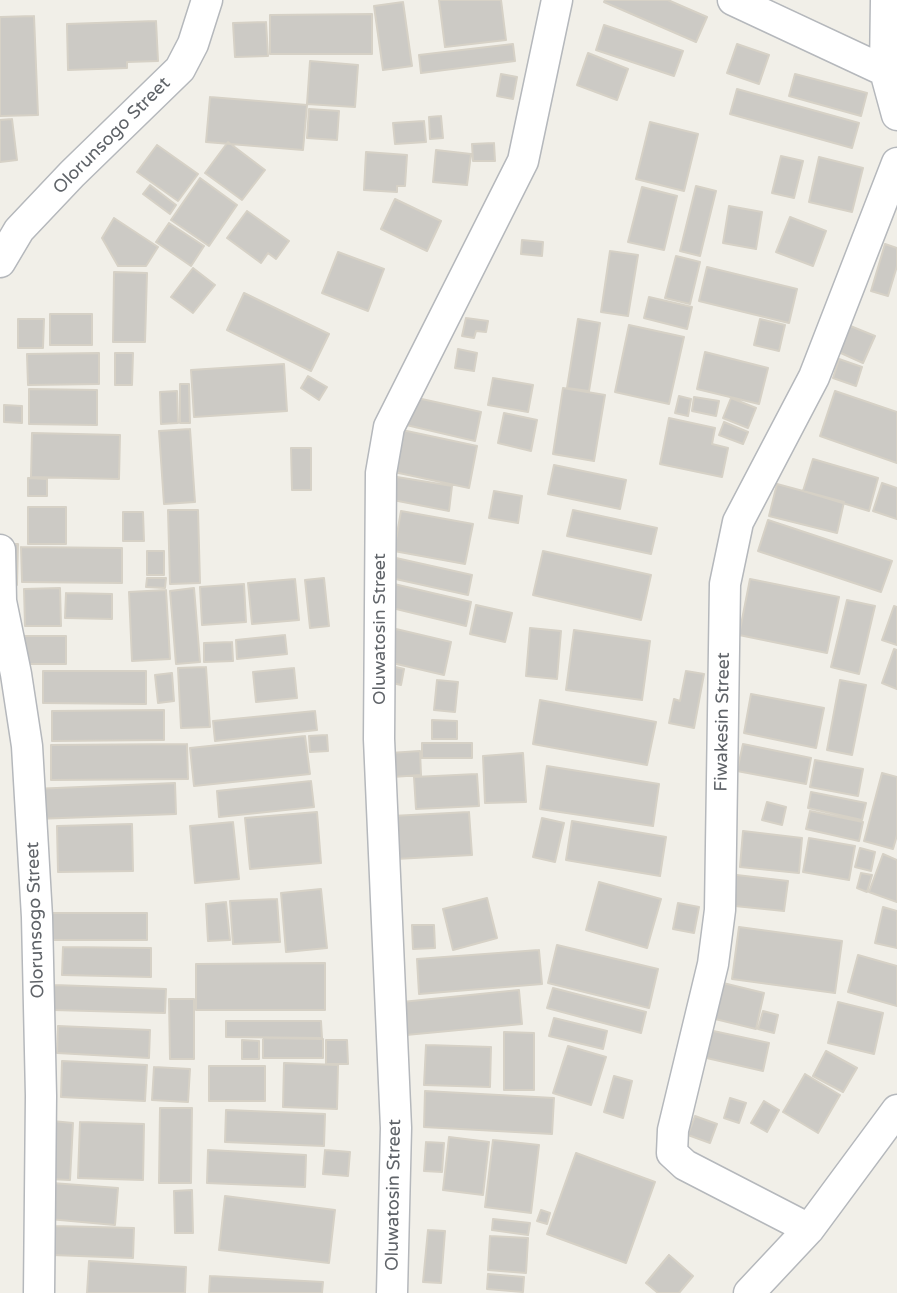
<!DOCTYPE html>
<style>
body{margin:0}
canvas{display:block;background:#f1efe8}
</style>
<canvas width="897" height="1293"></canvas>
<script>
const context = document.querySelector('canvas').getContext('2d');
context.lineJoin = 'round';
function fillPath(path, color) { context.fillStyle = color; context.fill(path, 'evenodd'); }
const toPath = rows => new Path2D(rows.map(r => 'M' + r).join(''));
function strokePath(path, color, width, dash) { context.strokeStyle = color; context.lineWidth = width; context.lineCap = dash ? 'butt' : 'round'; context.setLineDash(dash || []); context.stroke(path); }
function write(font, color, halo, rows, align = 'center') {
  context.font = font + ' "Varela Round",sans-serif'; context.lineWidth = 6; context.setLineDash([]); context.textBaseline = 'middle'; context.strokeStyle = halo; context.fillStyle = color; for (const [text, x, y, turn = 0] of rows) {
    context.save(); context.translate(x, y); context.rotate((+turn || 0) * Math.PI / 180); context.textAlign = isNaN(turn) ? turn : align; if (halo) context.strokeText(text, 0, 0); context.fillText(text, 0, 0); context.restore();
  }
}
const building = toPath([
 [439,0,501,0,506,40,445,47,439,0],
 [605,0,668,0,707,17,696,42,604,2,605,0],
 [403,2,412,66,383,70,374,6,403,2],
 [372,14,372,54,270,54,270,15,372,14],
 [34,16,38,115,0,116,0,17,34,16],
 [156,21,158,61,127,62,127,68,68,70,67,24,156,21],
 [266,22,268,56,235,57,233,23,266,22],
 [604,25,683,51,674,76,596,50,604,25],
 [513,44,515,61,421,73,419,55,513,44],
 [737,44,769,55,759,84,727,73,737,44],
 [588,53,628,69,617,100,577,85,588,53],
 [310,61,358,65,355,107,307,104,310,61],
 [501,74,517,77,513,99,497,96,501,74],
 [795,74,867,93,861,116,789,96,795,74],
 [737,89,859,123,852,148,730,114,737,89],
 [210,97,307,105,303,150,206,142,210,97],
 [309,109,339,111,337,140,307,138,309,109],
 [441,116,443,138,430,139,429,117,441,116],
 [12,119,17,160,0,162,0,120,12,119],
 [424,121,426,142,395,144,393,123,424,121],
 [650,122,698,134,684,191,636,179,650,122],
 [228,142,265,170,242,200,205,173,228,142],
 [494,143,495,161,473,161,472,144,494,143],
 [157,145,198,174,178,201,137,172,157,145],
 [436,150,471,154,467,185,433,182,436,150],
 [366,152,407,155,405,186,397,186,397,192,364,190,366,152],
 [781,156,803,161,794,198,772,193,781,156],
 [819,157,863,168,852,212,809,202,819,157],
 [200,178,237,205,209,246,171,220,200,178],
 [150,185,176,205,170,214,143,194,150,185],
 [696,186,716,191,700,256,680,251,696,186],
 [642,187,677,196,664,250,628,242,642,187],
 [395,199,441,221,427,251,381,229,395,199],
 [729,206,762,212,756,249,723,243,729,206],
 [247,211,289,241,276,259,268,253,261,263,227,238,247,211],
 [790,217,826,231,813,266,776,252,790,217],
 [114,218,158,247,146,266,118,266,102,238,114,218],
 [169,223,204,246,191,266,156,242,169,223],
 [522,240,543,242,542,256,521,254,522,240],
 [885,244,897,248,897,266,888,296,871,291,885,244],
 [610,251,638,255,628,316,601,312,610,251],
 [338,252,384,269,368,311,322,293,338,252],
 [676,256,700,262,690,304,665,298,676,256],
 [707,267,797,289,789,323,699,301,707,267],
 [193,268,215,285,193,313,171,297,193,268],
 [114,272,147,273,145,342,113,342,114,272],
 [244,293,329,334,311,371,227,330,244,293],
 [649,297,692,307,687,329,644,318,649,297],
 [50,314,92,314,92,345,50,345,50,314],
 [466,318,488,321,486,332,476,331,474,338,462,336,466,318],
 [18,319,44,319,43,348,18,348,18,319],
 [578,319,600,323,589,391,567,388,578,319],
 [760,319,785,325,779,351,754,345,760,319],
 [843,323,875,336,863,363,832,349,843,323],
 [629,325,684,337,669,404,615,392,629,325],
 [458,349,477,353,474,371,455,368,458,349],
 [705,352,768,368,759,404,697,389,705,352],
 [99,353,99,384,28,385,27,354,99,353],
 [115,353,133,353,132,385,115,385,115,353],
 [839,359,862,367,856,386,833,378,839,359],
 [284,364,287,411,194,417,191,370,284,364],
 [308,376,327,387,319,400,301,388,308,376],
 [493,378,533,385,528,412,488,405,493,378],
 [180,384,189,384,190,423,180,423,180,384],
 [563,388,605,395,594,461,553,454,563,388],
 [29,389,97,390,97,425,29,424,29,389],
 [177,391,178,423,161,424,160,392,177,391],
 [835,391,897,412,897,463,820,436,835,391],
 [408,396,481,412,475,441,402,424,408,396],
 [679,396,691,399,688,416,675,413,679,396],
 [694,397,719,401,716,416,692,411,694,397],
 [731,398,756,408,748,428,723,418,731,398],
 [4,405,22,406,22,423,4,422,4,405],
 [504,413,537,420,531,451,498,443,504,413],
 [669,418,715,428,712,444,728,448,722,477,660,464,669,418],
 [724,422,748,432,743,444,719,435,724,422],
 [190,429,195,502,164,504,159,431,190,429],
 [402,430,477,446,469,488,394,472,402,430],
 [32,433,120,435,119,479,31,477,32,433],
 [291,448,311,448,311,490,292,490,291,448],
 [813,459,878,478,869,511,803,491,813,459],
 [554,465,626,480,620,509,548,494,554,465],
 [397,477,452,486,449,511,393,500,397,477],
 [28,478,47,479,47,496,28,496,28,478],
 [882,483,897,488,897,519,873,511,882,483],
 [777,484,844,502,837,533,769,516,777,484],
 [494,491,522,496,518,523,489,518,494,491],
 [28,507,66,507,66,544,28,544,28,507],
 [168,510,198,510,200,583,170,584,168,510],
 [573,510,657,528,651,554,567,536,573,510],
 [401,511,473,524,465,564,394,551,401,511],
 [123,512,143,512,144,541,123,541,123,512],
 [768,520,892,561,881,592,758,551,768,520],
 [3,544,18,544,17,585,2,585,3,544],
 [21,547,122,548,122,583,22,582,21,547],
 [147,551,164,551,164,575,147,575,147,551],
 [543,551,651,575,641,620,533,595,543,551],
 [396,558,472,575,468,595,391,578,396,558],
 [147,578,166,578,165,588,146,587,147,578],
 [324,578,329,626,310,628,305,580,324,578],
 [295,579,299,620,252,624,248,583,295,579],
 [750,579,839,597,827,653,739,635,750,579],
 [244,584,246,622,202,625,200,587,244,584],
 [394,584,471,602,466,626,388,607,394,584],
 [60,588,61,626,25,626,24,589,60,588],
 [194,588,200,662,176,664,170,591,194,588],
 [166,590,170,659,132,661,129,592,166,590],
 [66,593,112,594,112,619,65,618,66,593],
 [847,600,875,606,859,674,831,667,847,600],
 [476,605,512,613,505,642,470,634,476,605],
 [894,606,897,607,897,645,882,640,894,606],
 [530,628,561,631,557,679,526,676,530,628],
 [396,629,451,642,444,675,388,662,396,629],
 [574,630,650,641,642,700,566,690,574,630],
 [285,635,287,654,237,659,236,640,285,635],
 [19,636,66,636,66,664,19,664,19,636],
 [232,642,233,661,204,662,204,643,232,642],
 [894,649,897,650,897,689,882,683,894,649],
 [387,665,404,669,401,685,384,681,387,665],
 [206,667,210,727,181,728,178,668,206,667],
 [294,668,297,698,256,702,253,672,294,668],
 [43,671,146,671,146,704,43,703,43,671],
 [686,671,704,674,694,728,669,723,674,699,680,701,686,671],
 [172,673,174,701,158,703,155,675,172,673],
 [437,680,458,682,455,712,434,710,437,680],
 [840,680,866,685,852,755,827,750,840,680],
 [751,694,824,708,816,748,744,733,751,694],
 [540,700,656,722,647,765,533,744,540,700],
 [164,710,164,740,52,741,52,711,164,710],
 [315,711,317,730,215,741,213,721,315,711],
 [432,720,457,721,457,739,432,739,432,720],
 [327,735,328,751,310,752,309,736,327,735],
 [305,736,310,774,194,786,190,748,305,736],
 [422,743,472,743,472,758,422,758,422,743],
 [187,744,188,779,51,780,51,745,187,744],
 [743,744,811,758,806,784,737,771,743,744],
 [420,751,421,775,392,777,390,753,420,751],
 [523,753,526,802,485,803,483,756,523,753],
 [815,760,863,769,858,796,810,787,815,760],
 [547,766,659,784,653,826,540,809,547,766],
 [882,773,897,777,897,835,893,849,864,841,882,773],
 [477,774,479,806,416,809,414,777,477,774],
 [311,781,314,807,219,817,217,791,311,781],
 [175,783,176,814,34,819,33,789,175,783],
 [811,792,866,803,862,820,808,808,811,792],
 [767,802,786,807,782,825,762,820,767,802],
 [810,811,863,822,859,841,806,829,810,811],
 [317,812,321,863,250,869,245,818,317,812],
 [469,812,472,855,395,859,392,816,469,812],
 [542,818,564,823,555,862,533,857,542,818],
 [572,821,666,837,660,876,566,860,572,821],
 [233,822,239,879,195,883,190,826,233,822],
 [132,824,133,871,58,872,57,826,132,824],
 [743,831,802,838,799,873,740,867,743,831],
 [809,838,855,846,849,880,803,872,809,838],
 [860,848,875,852,871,871,855,867,860,848],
 [883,854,897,860,897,902,869,892,883,854],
 [861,873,872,875,867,892,857,888,861,873],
 [728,874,788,881,784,911,725,905,728,874],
 [599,882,661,899,647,948,586,930,599,882],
 [321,889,327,948,286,952,281,893,321,889],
 [487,898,497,938,453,950,443,909,487,898],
 [277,899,280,942,233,944,230,901,277,899],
 [226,902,230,940,208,941,206,904,226,902],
 [678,903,699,907,694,933,673,929,678,903],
 [883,907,897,911,897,948,875,943,883,907],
 [49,913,147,913,147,940,49,940,49,913],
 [412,925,434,925,435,948,413,949,412,925],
 [739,927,842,941,835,993,732,979,739,927],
 [557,945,658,969,649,1008,548,983,557,945],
 [63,947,151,948,151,977,62,975,63,947],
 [539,950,542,984,419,994,417,959,539,950],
 [858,955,897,966,897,1006,848,992,858,955],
 [325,963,325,1010,196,1010,196,964,325,963],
 [719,982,764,993,756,1029,711,1018,719,982],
 [54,985,166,989,165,1013,53,1010,54,985],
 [553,988,646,1012,641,1033,547,1008,553,988],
 [519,990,522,1024,406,1035,402,1002,519,990],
 [169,999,194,999,194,1059,170,1059,169,999],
 [838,1002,883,1013,874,1054,828,1043,838,1002],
 [763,1011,778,1015,774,1033,758,1029,763,1011],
 [554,1018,607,1031,603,1049,549,1036,554,1018],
 [226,1021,321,1021,322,1038,226,1037,226,1021],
 [58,1026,150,1030,149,1058,57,1053,58,1026],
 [704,1029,769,1043,763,1071,698,1056,704,1029],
 [504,1032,534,1033,534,1090,504,1090,504,1032],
 [263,1038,323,1039,323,1058,263,1058,263,1038],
 [242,1040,259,1041,259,1059,242,1059,242,1040],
 [326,1040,347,1040,348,1064,326,1064,326,1040],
 [426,1045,491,1047,490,1087,424,1085,426,1045],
 [568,1046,606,1057,591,1105,553,1093,568,1046],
 [826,1051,857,1068,843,1092,813,1076,826,1051],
 [62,1061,147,1065,145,1101,61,1097,62,1061],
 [284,1063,338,1065,337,1109,283,1107,284,1063],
 [209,1066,265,1066,265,1101,209,1101,209,1066],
 [154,1067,190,1069,188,1102,152,1100,154,1067],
 [805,1074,840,1095,818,1133,783,1112,805,1074],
 [614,1076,632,1081,623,1118,604,1112,614,1076],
 [425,1091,554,1098,552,1134,424,1127,425,1091],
 [730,1098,746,1103,739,1123,724,1118,730,1098],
 [764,1101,779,1110,767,1132,751,1123,764,1101],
 [160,1108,192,1108,191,1183,159,1183,160,1108],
 [226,1110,325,1114,324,1146,225,1142,226,1110],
 [695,1116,717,1124,710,1143,688,1135,695,1116],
 [52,1121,73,1123,70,1180,49,1179,52,1121],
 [80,1122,144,1124,143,1180,78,1178,80,1122],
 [449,1137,489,1142,483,1195,443,1190,449,1137],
 [493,1140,539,1145,531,1213,485,1207,493,1140],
 [426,1142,444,1143,442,1172,424,1171,426,1142],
 [208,1150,306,1155,305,1187,207,1183,208,1150],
 [325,1150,350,1152,348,1176,323,1174,325,1150],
 [576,1153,655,1182,626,1263,547,1234,576,1153],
 [52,1183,118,1188,115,1225,49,1219,52,1183],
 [192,1190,193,1233,175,1233,174,1191,192,1190],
 [225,1196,335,1210,329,1263,219,1250,225,1196],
 [541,1210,550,1213,547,1224,537,1221,541,1210],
 [493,1219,530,1223,528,1235,492,1230,493,1219],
 [53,1226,134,1228,133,1258,52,1255,53,1226],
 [428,1230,445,1231,441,1283,423,1282,428,1230],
 [490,1236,528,1238,526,1273,488,1270,490,1236],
 [669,1255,693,1276,679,1293,658,1293,646,1283,669,1255],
 [89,1261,186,1267,185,1293,87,1293,89,1261],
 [488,1274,524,1277,523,1292,487,1289,488,1274],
 [210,1276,323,1282,322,1293,209,1293,210,1276]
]);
const street = toPath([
 [733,0,885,71],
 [886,0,885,71,897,115],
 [0,262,19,230,72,174,180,69,193,44,207,0],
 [0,550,1,601,16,674,27,746,37,917,41,1096,39,1293],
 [809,1229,685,1165,672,1153,673,1130,713,964,720,910,725,584,738,522,814,377,897,163],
 [392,1293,396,1128,379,739,381,473,389,427,523,161,557,0],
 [749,1293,809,1229,897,1110]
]);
const streetNames = [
 ["Olorunsogo Street",112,136,-45],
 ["Oluwatosin Street",380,629,-90],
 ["Fiwakesin Street",723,722,-89],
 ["Olorunsogo Street",36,920,-92],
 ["Oluwatosin Street",394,1195,-89]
];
fillPath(building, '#cccac5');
strokePath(building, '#d6d1c6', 2);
strokePath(street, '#b5b8bc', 33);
strokePath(street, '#fff', 30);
write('18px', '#5f6368', '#fff', streetNames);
</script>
